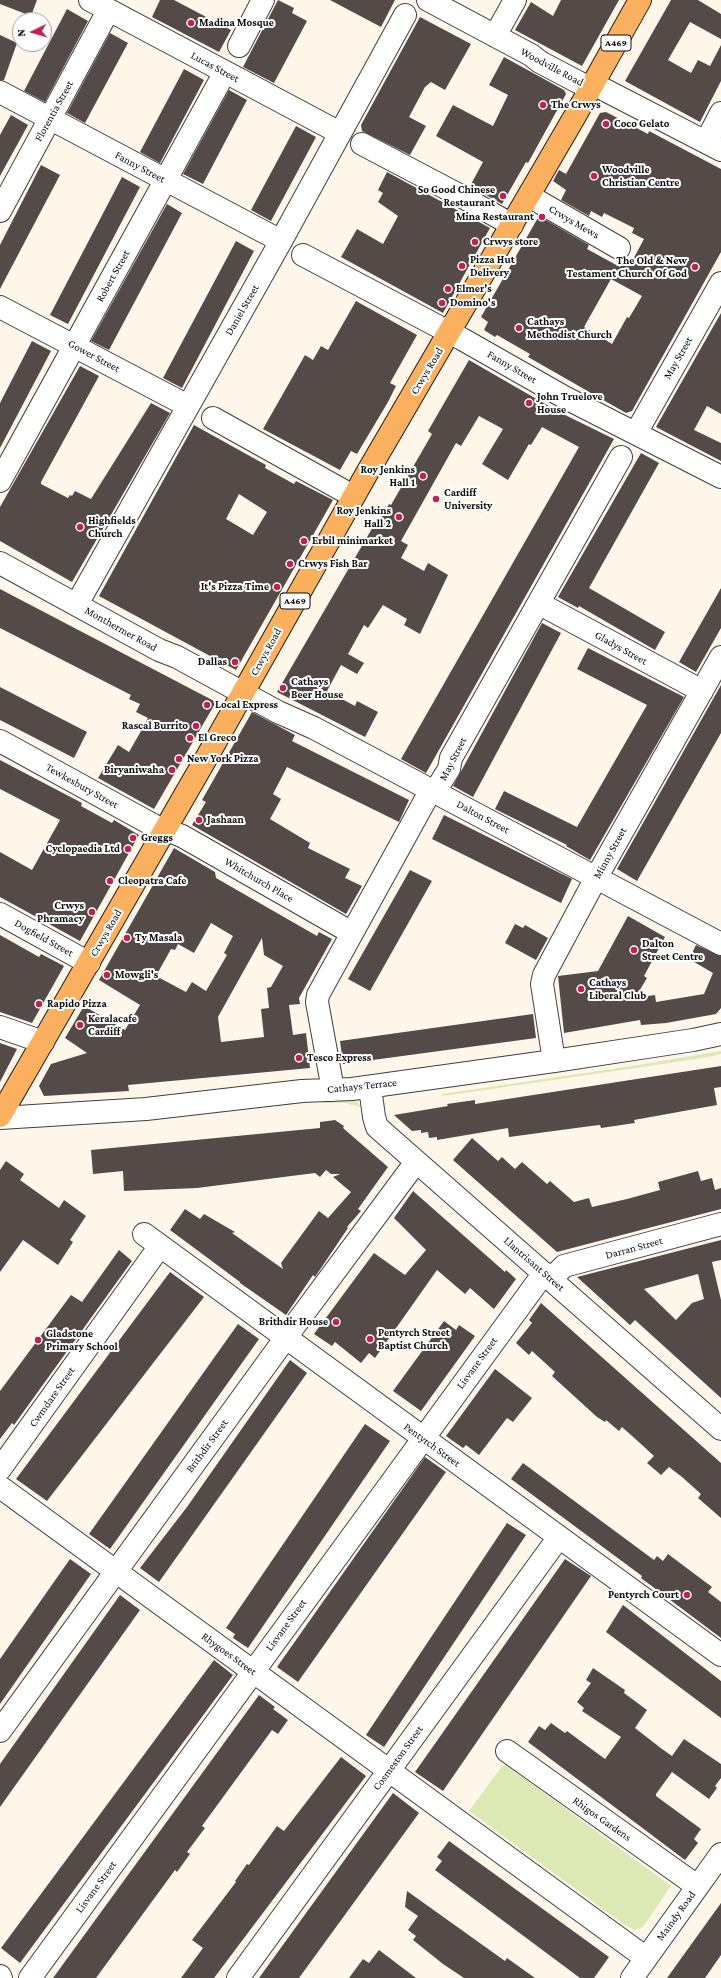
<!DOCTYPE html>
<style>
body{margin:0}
#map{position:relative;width:721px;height:1978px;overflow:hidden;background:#fff6ea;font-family:"Crimson Pro",serif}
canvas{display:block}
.north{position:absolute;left:12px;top:12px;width:40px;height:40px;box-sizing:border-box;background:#fff;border:1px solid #9e9e9e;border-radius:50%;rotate:265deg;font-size:11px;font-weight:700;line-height:16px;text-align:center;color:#0c0c0c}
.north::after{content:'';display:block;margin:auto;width:14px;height:18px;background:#bd234e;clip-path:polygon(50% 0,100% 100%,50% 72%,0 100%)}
</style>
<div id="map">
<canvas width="721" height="1978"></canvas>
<div class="north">N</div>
</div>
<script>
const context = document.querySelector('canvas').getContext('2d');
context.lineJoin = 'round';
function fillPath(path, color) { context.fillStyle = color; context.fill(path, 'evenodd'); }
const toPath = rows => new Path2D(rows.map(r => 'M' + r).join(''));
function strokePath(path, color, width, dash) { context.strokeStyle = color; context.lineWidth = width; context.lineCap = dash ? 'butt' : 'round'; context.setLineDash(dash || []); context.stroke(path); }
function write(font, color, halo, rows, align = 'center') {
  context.font = font + ' "Crimson Pro",serif'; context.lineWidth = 4; context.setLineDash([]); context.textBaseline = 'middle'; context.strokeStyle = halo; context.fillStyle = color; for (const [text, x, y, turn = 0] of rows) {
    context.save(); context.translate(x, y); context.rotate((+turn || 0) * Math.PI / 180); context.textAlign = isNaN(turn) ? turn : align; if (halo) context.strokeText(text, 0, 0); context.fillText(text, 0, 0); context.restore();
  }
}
const green = toPath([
 [721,1051,721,1054,708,1057,643,1067,443,1096,442,1094,639,1065],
 [322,1099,349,1099,357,1102,361,1107,345,1103,322,1103],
 [506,1765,671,1886,643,1927,635,1930,626,1926,469,1811,502,1766]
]);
const building = toPath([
 [0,0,37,0,31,16,0,4],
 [160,0,174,0,231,30,219,52,152,17],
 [278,0,294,8,292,13,307,21,274,83,243,67],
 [330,0,395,0,381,27],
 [561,0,619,0,582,66,515,30,531,2,553,16],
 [671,0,698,0,721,14,721,39,690,22,668,60,691,73,698,60,710,66,721,45,721,81,700,122,625,81],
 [67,9,88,21,45,102,24,91],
 [420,17,471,44,445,90,431,82,425,87,409,117,426,126,410,155,362,131,361,125],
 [110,33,128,43,85,123,67,113],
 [0,35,17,43,4,80,0,80],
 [504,57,564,90,566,94,528,163,526,162,502,204,470,186,483,162,436,136,453,105,493,126,508,95,489,85],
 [184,69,204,80,160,163,140,152],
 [229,90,247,100,203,184,183,174],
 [606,112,648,134,649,131,721,169,721,252,632,411,626,413,528,357,530,354,497,335,495,337,484,330,488,322,481,317,539,216,589,245,587,249,620,267,623,261,630,265,644,239,632,233,634,228,604,213,602,217,591,211,589,216,561,200,566,190,553,181,559,170,566,174,600,113],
 [611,279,642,296,629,318,627,317,612,344,584,327],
 [11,115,28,125,0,176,0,135],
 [296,126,316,137,271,221,251,210],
 [41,165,60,175,0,289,0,245],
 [387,172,490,228,443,313,341,257,357,229,383,244,398,216,378,202,383,193,378,190],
 [122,177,140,187,68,324,50,315],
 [167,204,182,213,109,350,91,341],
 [236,241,254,251,182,388,163,378],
 [356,301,417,335,390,383,396,386,388,402,357,454,351,451,340,470,263,429,305,355,313,360,321,346,328,350],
 [721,313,721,414,707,406,694,430,721,443,721,461,656,427],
 [32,341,51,351,0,448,0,403],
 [469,360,559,412,614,439,426,773,401,759,579,447,542,427,531,445,529,444,508,480,482,464,503,429,479,416,461,446,456,443,401,541,408,545,401,558,424,571,428,563,448,575,420,634,404,625,407,619,383,605,368,628,364,625,348,654,364,663,357,674,341,665,327,691,355,706,357,701,378,712,365,737,277,692,374,525,377,526,389,504,391,505,432,434,428,431],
 [80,366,99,376,41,482,41,484,68,498,70,495,72,496,75,491,91,499,151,403,170,413,72,582,0,541,0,507],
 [194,425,266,465,265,468,294,484,296,481,333,500,236,670,99,596],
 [239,494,267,512,253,535,226,519],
 [641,453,659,463,589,588,665,632,655,650,579,606,578,608,558,597],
 [721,588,721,628,696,672,679,662],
 [0,589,216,702,154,809,98,778,118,745,129,752,141,731,148,718,136,712,140,704,129,699,131,695,0,628],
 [542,623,561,633,473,797,453,786],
 [588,648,684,697,590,860,566,846,567,845,495,809,504,791,577,827,647,705,577,669],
 [721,685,721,733,637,881,617,869],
 [0,687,87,732,74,758,0,720],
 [252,712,295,735,292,741,409,800,399,822,287,767,273,794,281,799,270,819,310,843,308,848,350,869,345,878,362,886,346,914,192,825,206,802,202,800],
 [0,760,82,803,81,806,112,823,114,820,139,835,80,941,0,897,0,852,32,870,60,820,0,789],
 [444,815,572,879,561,903,432,839],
 [174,848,215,872,216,878,317,936,319,932,332,939,299,998,300,1004,289,1005,293,1035,306,1033,310,1068,128,1085,129,1091,44,1096,39,1086,51,1064,87,1053,65,1038,84,1006,125,1030,140,1005,99,980],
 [211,923,233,936,224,953,227,955,206,991,192,982,186,992,156,976,171,949,175,950,178,944,194,953],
 [262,938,264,955,283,966,271,987,267,988,269,1008,261,1009,264,1037,221,1042,218,1017],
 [410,870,432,881,370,991,348,979],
 [628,916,665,937,644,976,647,978,635,998,655,995,656,1002,704,994,713,973,689,959,696,945,721,956,721,1008,716,1014,666,1023,641,1025,640,1020,564,1033,558,976,598,971],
 [515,924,523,928,525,925,548,938,536,960,505,943],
 [0,935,39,957,41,954,64,966,32,1023,0,1012],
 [533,1014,536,1038,343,1064,340,1041],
 [0,1043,17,1049,0,1082],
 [721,1066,721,1087,714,1088,717,1105,634,1120,635,1123,601,1128,600,1125,591,1126,509,1137,508,1128,437,1140,437,1137,429,1138,428,1132,421,1133,421,1130,412,1131,394,1115,448,1106,447,1104,475,1100,475,1104],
 [335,1120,344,1126,343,1128,388,1167,358,1209,361,1211,347,1227,348,1228,315,1277,313,1275,286,1315,240,1283,240,1282,170,1230,185,1209,200,1219,204,1214,235,1232,232,1233,283,1269,281,1263,319,1211,328,1218,351,1192,333,1177,340,1174,331,1174,326,1170,320,1177,315,1173,197,1188,124,1191,123,1171,93,1174,91,1150,320,1128,320,1122],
 [472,1138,498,1161,502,1157,515,1169,522,1162,547,1184,550,1181,574,1202,589,1198,592,1207,627,1199,660,1190,658,1182,698,1171,701,1181,712,1178,715,1190,721,1188,721,1209,557,1252,453,1160],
 [6,1161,24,1174,20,1180,59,1208,64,1200,86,1216,70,1240,73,1242,58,1265,23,1240,0,1272,0,1170],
 [413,1191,505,1272,506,1270,516,1279,494,1309,470,1288,465,1294,437,1270,375,1358,369,1353,361,1363,335,1342,332,1346,314,1334,374,1253,405,1275,426,1250,394,1218],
 [721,1240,721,1260,712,1262,721,1300,721,1398,635,1320,630,1325,577,1277],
 [698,1274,704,1299,692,1303,676,1320,644,1289],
 [119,1250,132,1261,14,1425,12,1423,0,1439,0,1391,71,1295,82,1302],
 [170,1272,204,1297,47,1501,16,1479],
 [541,1303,721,1463,721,1518,698,1498,701,1494,682,1477,669,1467,661,1475,647,1463,654,1456,641,1444,622,1427,619,1431,606,1420,605,1422,597,1417,552,1376,555,1372,532,1351,529,1355,516,1343,532,1323,529,1320],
 [444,1321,456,1330,459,1325,475,1336,421,1411,393,1391],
 [238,1324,259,1339,110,1549,89,1534],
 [290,1360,307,1373,159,1582,140,1568,187,1507],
 [495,1369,532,1398,513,1422,507,1418,479,1455,466,1445,463,1448,446,1436],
 [365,1424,390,1441,248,1648,233,1638,235,1634,226,1628],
 [425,1457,446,1472,298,1682,277,1667],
 [523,1463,654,1560,657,1556,663,1561,668,1554,712,1587,708,1592,721,1602,721,1638,641,1578,642,1576,511,1479],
 [507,1523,526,1535,384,1747,366,1735],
 [70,1559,91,1574,0,1704,0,1659],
 [565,1559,591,1576,443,1791,415,1772],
 [120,1595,140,1610,0,1807,0,1764],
 [623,1605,721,1681,721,1718,606,1632],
 [214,1660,233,1675,20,1963,1,1948],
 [593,1668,625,1690,624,1693,647,1710,635,1728,662,1749,672,1756,684,1739,721,1764,721,1778,715,1786,717,1788,709,1799,672,1772,656,1794,656,1796,701,1829,694,1839,698,1843,685,1860,528,1742,539,1726,545,1730,551,1723,565,1733,567,1731,605,1759,621,1737,582,1711,584,1708,577,1702,591,1683,586,1680],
 [259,1695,275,1707,273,1709,288,1720,278,1734,272,1730,202,1826,205,1828,187,1852,190,1854,177,1872,175,1870,96,1978,53,1978],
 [341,1757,366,1776,214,1978,181,1978,203,1948,192,1940,236,1882,235,1881,247,1864,249,1865,277,1826,284,1831],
 [393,1793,419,1813,299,1978,259,1978],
 [449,1841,609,1957,594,1978,580,1978,435,1870,442,1861,437,1857],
 [407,1891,505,1961,507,1958,535,1978,464,1978,443,1964,413,1940,416,1936,408,1930,418,1916,405,1907],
 [721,1903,721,1955,705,1978,667,1978],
 [379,1950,416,1978,349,1978,363,1959,369,1963]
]);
const minor = toPath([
 [90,0,340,133],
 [428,0,531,55,540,62,576,81,584,85,601,88,721,150],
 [495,36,515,0],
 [239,46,263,0],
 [0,92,281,241],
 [706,142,721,113],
 [362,144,461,196,512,225],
 [529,196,619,248],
 [0,211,108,11],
 [303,255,462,339,564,397,721,477],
 [0,307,188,406],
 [213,418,353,496],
 [636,433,721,283],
 [0,481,225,72],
 [0,563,159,650,177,657,278,712,314,728,721,944],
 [77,604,281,241,405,15],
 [540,604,702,691],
 [0,741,153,825,182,836,352,933],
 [0,914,89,963],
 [0,1027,43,1042],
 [554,1061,542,984,544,975,596,878,721,657],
 [370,1087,374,1117,377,1127,721,1429],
 [333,1090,317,1002,318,995,427,797,439,785,449,769,451,758,621,457],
 [0,1118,146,1109,302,1091,352,1089,554,1061,693,1040,721,1034],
 [144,1234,721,1655],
 [551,1279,564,1266,721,1224],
 [0,1469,160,1246],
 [0,1487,646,1958],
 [0,1731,295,1325,416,1162],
 [507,1751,697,1886],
 [0,1976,1,1978],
 [30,1978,544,1273],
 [238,1978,559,1537],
 [632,1978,721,1854]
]);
const major = toPath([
 [0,1116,208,755,367,473,575,116,640,0]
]);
const markers = [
 [191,23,4,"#bd234e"],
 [543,105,4,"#bd234e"],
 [606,124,4,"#bd234e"],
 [594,176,4,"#bd234e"],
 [503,196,4,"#bd234e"],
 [542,217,4,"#bd234e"],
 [475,242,4,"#bd234e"],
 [462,266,4,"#bd234e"],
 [695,267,4,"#bd234e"],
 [448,289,4,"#bd234e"],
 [442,303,4,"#bd234e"],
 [519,328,4,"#bd234e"],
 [529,403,4,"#bd234e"],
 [423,476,4,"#bd234e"],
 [436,499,4,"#bd234e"],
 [399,517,4,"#bd234e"],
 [80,527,4,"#bd234e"],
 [304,541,4,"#bd234e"],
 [290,564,4,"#bd234e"],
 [277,587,4,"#bd234e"],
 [235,662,4,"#bd234e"],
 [283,688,4,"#bd234e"],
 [207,705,4,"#bd234e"],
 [196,726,4,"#bd234e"],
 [190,738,4,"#bd234e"],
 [179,759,4,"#bd234e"],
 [172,770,4,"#bd234e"],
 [199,820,4,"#bd234e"],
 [133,838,4,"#bd234e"],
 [128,849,4,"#bd234e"],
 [110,881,4,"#bd234e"],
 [92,912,4,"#bd234e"],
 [127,938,4,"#bd234e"],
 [634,950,4,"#bd234e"],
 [107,975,4,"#bd234e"],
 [581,989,4,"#bd234e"],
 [39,1004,4,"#bd234e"],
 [80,1025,4,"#bd234e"],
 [299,1058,4,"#bd234e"],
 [336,1322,4,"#bd234e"],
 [370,1339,4,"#bd234e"],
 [38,1340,4,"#bd234e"],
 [687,1595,4,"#bd234e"]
];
const shields = [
 [616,43,30],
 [295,601,30]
];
const shieldNames = [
 ["A469",616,43],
 ["A469",295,601]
];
const poiNames = [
 ["Madina Mosque",199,23],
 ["The Crwys",551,105],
 ["Coco Gelato",614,124],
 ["Woodville",602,170],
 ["Christian Centre",602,183],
 ["So Good Chinese",495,190,"right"],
 ["Restaurant",495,203,"right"],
 ["Mina Restaurant",534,217,"right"],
 ["Crwys store",483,242],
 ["Pizza Hut",470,260],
 ["Delivery",470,273],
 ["The Old & New",687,261,"right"],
 ["Testament Church Of God",687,274,"right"],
 ["Elmer's",456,289],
 ["Domino's",450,303],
 ["Cathays",527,322],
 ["Methodist Church",527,335],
 ["John Truelove",537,397],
 ["House",537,410],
 ["Roy Jenkins",415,470,"right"],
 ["Hall 1",415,483,"right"],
 ["Cardiff",444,493],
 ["University",444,506],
 ["Roy Jenkins",391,511,"right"],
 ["Hall 2",391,524,"right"],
 ["Highfields",88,521],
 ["Church",88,534],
 ["Erbil minimarket",312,541],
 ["Crwys Fish Bar",298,564],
 ["It's Pizza Time",269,587,"right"],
 ["Dallas",227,662,"right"],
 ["Cathays",291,682],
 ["Beer House",291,695],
 ["Local Express",215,705],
 ["Rascal Burrito",188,726,"right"],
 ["El Greco",198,738],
 ["New York Pizza",187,759],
 ["Biryaniwaha",164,770,"right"],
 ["Jashaan",207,820],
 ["Greggs",141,838],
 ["Cyclopaedia Ltd",120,849,"right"],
 ["Cleopatra Cafe",118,881],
 ["Crwys",84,906,"right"],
 ["Phramacy",84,919,"right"],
 ["Ty Masala",135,938],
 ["Dalton",642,944],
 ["Street Centre",642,957],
 ["Mowgli's",115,975],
 ["Cathays",589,983],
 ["Liberal Club",589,996],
 ["Rapido Pizza",47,1004],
 ["Keralacafe",88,1019],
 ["Cardiff",88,1032],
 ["Tesco Express",307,1058],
 ["Brithdir House",328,1322,"right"],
 ["Pentyrch Street",378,1333],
 ["Baptist Church",378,1346],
 ["Gladstone",46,1334],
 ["Primary School",46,1347],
 ["Pentyrch Court",679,1595,"right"]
];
const streetNames = [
 ["Lucas Street",215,67,28],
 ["Woodville Road",552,67,28],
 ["Florentia Street",54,111,-61],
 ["Fanny Street",140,167,28],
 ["Crwys Mews",574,222,30],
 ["Robert Street",113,276,-61],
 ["Daniel Street",242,310,-60],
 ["Gower Street",94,356,28],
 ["May Street",678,358,-60],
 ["Fanny Street",512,367,30],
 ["Crwys Road",427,371,-59],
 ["Monthermer Road",121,629,29],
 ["Gladys Street",621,648,29],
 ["Crwys Road",266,652,-61],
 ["May Street",453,759,-63],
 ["Tewkesbury Street",82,786,29],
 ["Dalton Street",483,817,28],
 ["Minny Street",610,853,-61],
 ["Whitchurch Place",259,880,30],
 ["Crwys Road",106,933,-60],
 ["Dogfield Street",44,938,29],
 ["Cathays Terrace",362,1086,-6],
 ["Darran Street",634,1248,-15],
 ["Llantrisant Street",534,1264,41],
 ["Lisvane Street",477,1363,-54],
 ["Cwmdare Street",52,1397,-55],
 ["Pentyrch Street",432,1445,36],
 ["Brithdir Street",207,1446,-54],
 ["Lisvane Street",286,1625,-54],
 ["Rhygoes Street",229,1654,36],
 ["Cosmeston Street",398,1758,-54],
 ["Rhigos Gardens",602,1819,35],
 ["Lisvane Street",96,1887,-54],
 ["Maindy Road",676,1916,-54]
];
fillPath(green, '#dce9b4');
fillPath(building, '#544a48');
strokePath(minor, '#3f3f3f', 24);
strokePath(major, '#1d1d1d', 24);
strokePath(minor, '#fff', 22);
strokePath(major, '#fab05f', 22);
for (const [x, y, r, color] of markers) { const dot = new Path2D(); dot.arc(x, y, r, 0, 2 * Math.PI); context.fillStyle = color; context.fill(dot); strokePath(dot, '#fff', 1.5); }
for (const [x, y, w] of shields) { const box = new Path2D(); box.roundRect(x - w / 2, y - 8, w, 16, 3); context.fillStyle = '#fff'; context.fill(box); strokePath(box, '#0c0c0c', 1); }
write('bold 10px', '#0c0c0c', null, shieldNames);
write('bold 11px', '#0c0c0c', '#fff', poiNames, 'left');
write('11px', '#0c0c0c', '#fff', streetNames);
</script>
